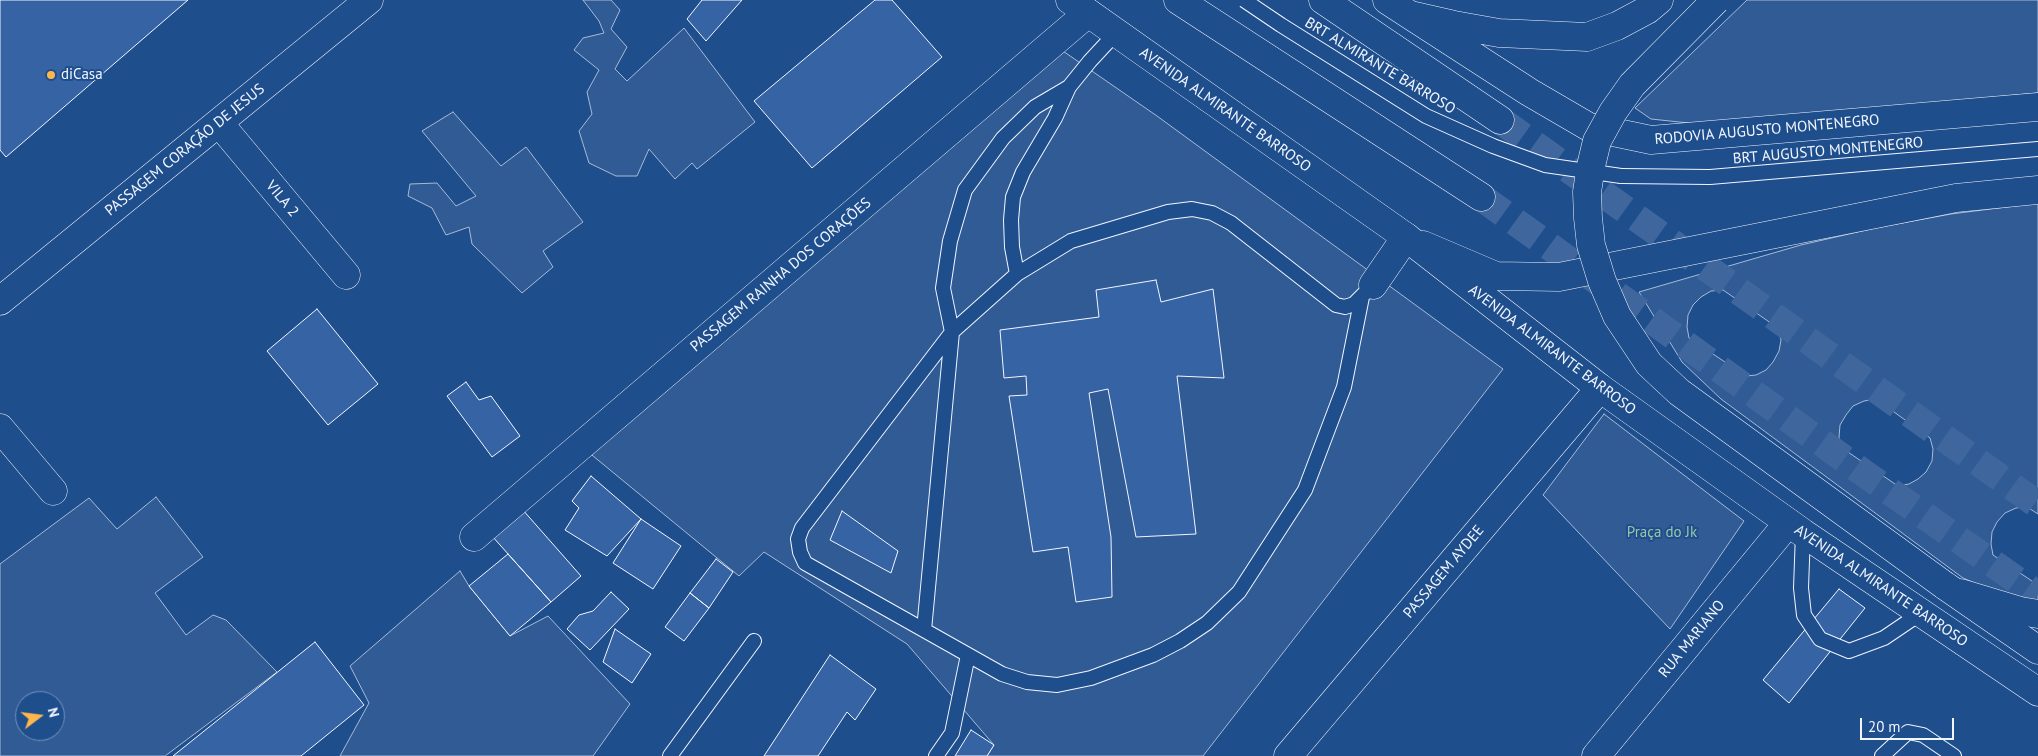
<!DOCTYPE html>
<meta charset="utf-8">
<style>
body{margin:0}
#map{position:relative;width:2038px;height:756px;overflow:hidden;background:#1f4e8c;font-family:"PT Sans",sans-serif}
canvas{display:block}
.north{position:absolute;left:15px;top:691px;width:50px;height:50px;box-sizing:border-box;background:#1f4e8c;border:1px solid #7391ba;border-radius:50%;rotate:75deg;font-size:14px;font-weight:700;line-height:20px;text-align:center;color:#f2f6ff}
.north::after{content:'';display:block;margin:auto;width:18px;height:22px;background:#ffb74d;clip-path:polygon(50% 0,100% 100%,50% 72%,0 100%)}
.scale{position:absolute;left:1860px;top:718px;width:94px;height:22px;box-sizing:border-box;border:2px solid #f2f6ff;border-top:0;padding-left:6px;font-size:15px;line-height:18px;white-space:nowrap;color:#f2f6ff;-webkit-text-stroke:4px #1f4e8c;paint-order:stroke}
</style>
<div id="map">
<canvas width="2038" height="756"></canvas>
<div class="north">N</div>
<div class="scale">20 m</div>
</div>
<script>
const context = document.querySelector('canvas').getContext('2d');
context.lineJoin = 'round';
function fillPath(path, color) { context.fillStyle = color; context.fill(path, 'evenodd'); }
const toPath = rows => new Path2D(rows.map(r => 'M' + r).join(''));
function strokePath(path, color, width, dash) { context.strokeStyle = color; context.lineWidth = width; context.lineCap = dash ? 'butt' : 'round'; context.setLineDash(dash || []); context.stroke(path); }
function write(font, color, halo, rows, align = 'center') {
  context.font = font + ' "PT Sans",sans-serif'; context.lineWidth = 4; context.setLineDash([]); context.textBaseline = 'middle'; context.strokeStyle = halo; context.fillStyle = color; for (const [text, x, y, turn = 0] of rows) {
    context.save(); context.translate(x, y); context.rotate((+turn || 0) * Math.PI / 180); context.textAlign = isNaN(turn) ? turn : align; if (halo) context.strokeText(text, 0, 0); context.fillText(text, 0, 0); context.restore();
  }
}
const built = toPath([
 [583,0,611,0,620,10,611,29,627,47,615,69,627,81,684,28,755,122,697,169,692,163,675,179,649,149,637,176,616,176,589,163,579,131,592,114,587,92,599,70,574,50,583,38,604,33,599,21,583,0],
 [1747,0,2038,0,2038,93,1698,124,1651,119,1635,108,1747,0],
 [1060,49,1157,116,1503,369,1203,756,987,756,994,745,907,644,764,552,739,576,587,451,1060,49],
 [453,112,501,166,526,147,583,222,543,251,553,267,522,293,472,244,469,227,446,235,432,208,408,196,410,184,437,183,456,206,476,196,422,131,453,112],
 [2038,203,2038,514,2027,507,2016,508,2005,513,1997,522,1992,532,1991,544,1993,555,2038,585,2038,601,1993,591,1963,578,1721,399,1682,362,1639,292,1801,245,1875,228,1951,214,2038,203],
 [1723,290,1778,328,1781,340,1779,351,1773,362,1766,370,1756,375,1746,376,1689,338,1687,327,1688,315,1693,305,1701,297,1711,291,1723,290],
 [1876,399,1930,438,1933,449,1932,461,1926,472,1918,479,1909,484,1898,486,1842,448,1839,437,1840,425,1846,415,1853,406,1864,401,1876,399],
 [1604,414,1744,521,1670,629,1543,495,1604,414],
 [156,497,203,557,155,593,186,635,213,615,226,620,277,672,165,756,0,756,0,564,89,498,117,529,156,497],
 [25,701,55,701,55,731,25,731,25,701],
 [460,571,469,586,510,636,548,616,630,704,593,756,340,756,369,703,350,666,460,571]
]);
const building = toPath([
 [0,0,188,0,6,157,0,150,0,0],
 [702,0,742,0,706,41,687,19,702,0],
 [875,0,892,0,942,57,812,168,754,101,875,0],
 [1156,280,1161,302,1213,289,1224,378,1177,376,1196,534,1136,537,1108,389,1089,393,1111,537,1112,597,1076,602,1068,547,1033,552,1009,396,1027,395,1026,376,1004,378,1000,330,1099,317,1096,290,1156,280],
 [317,309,378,384,328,425,267,351,317,309],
 [466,382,479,400,491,396,520,436,492,457,447,396,466,382],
 [591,476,641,519,607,556,565,530,579,508,572,501,591,476],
 [522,509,581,576,551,602,492,536,522,509],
 [842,511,898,551,891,573,830,540,842,511],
 [641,519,681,546,653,589,613,563,641,519],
 [508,554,551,602,510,636,469,586,508,554],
 [716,559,733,572,709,608,690,593,716,559],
 [1839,589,1865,608,1789,703,1763,680,1839,589],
 [611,592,629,609,590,650,567,629,579,615,593,611,611,592],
 [690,593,709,608,684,641,665,627,690,593],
 [615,629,651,654,632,683,603,662,615,629],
 [315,642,364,705,301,756,173,756,315,642],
 [830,655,876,689,855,720,847,712,818,756,764,756,830,655],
 [971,730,994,745,987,756,955,756,971,730]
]);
const trunkTunnel = toPath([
 [1500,120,2038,505],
 [1481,197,1865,474,2038,595]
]);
const service = toPath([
 [1621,176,1710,177,2038,149],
 [1017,274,1012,247,1011,220,1013,197,1023,172,1055,118,1069,87,1090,61,1116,33],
 [1362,297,1344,387,1305,490,1239,592,1207,623,1180,641,1153,655,1091,678,1057,685,1027,682,1002,674,805,563,800,552,798,539,802,528,952,332,1017,274,1071,241,1168,212,1192,209,1212,213,1231,223,1336,305,1345,307,1354,304,1373,285],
 [1803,533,1801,588,1804,615,1820,639,1849,651,1884,638,1921,613],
 [924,630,952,332,943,288,950,241,965,190,1003,138,1035,107,1069,87],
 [670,756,754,641],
 [936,756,952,733,968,655],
 [1882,756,1908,732,1923,735,1954,756]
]);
const minor = toPath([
 [219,123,346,275],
 [1373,285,1406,237],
 [0,301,369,0],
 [0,428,53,491],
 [474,537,1088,13],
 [1288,756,1600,388],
 [1596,756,1788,523]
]);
const primary = toPath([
 [1387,0,1410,15,1454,25,1499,33,1587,37,1617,26,1647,10,1659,0],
 [1410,15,1529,92,1589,127,1651,140,2038,107],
 [1423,245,1496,276,1559,277,1956,198,2038,190],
 [1960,593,2020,611,2038,614]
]);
const trunk = toPath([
 [1070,0,1406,237,1600,388,1803,533,2038,692],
 [1178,0,1481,197],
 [1323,0,1500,120],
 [1944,585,2038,650]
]);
const serviceBridge = toPath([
 [1244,0,1281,25,1426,116,1493,146,1545,165,1621,176]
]);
const trunkBridge = toPath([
 [1716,0,1632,85,1613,112,1597,141,1591,166,1587,192,1588,218,1591,245,1602,281,1617,316,1649,364,1679,392,1944,585]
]);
const markers = [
 [51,75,5,"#ffb74d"]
];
const streetNames = [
 ["BRT ALMIRANTE BARROSO",1380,66,31],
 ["AVENIDA ALMIRANTE BARROSO",1225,110,35],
 ["RODOVIA AUGUSTO MONTENEGRO",1767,130,-5],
 ["PASSAGEM CORAÇÃO DE JESUS",185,150,-39],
 ["BRT AUGUSTO MONTENEGRO",1828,151,-5],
 ["VILA 2",282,199,50],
 ["PASSAGEM RAINHA DOS CORAÇÕES",781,275,-40],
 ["AVENIDA ALMIRANTE BARROSO",1552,350,37],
 ["PASSAGEM AYDEE",1444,572,-50],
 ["AVENIDA ALMIRANTE BARROSO",1881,586,34],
 ["RUA MARIANO",1692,639,-51]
];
const poiNames = [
 ["diCasa",61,75]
];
const parkNames = [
 ["Praça do Jk",1662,533]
];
fillPath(built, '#305b95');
strokePath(built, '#a8bbd7', 1);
fillPath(building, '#3563a3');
strokePath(building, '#f2f6ff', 1);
strokePath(trunkTunnel, '#3f679d', 28, [28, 14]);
strokePath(service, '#f2f6ff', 16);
strokePath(minor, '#f2f6ff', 29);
strokePath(primary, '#f2f6ff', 29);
strokePath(trunk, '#f2f6ff', 29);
strokePath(service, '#1f4e8c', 14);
strokePath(minor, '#1f4e8c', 28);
strokePath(primary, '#1f4e8c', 28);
strokePath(trunk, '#1f4e8c', 28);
strokePath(serviceBridge, '#f2f6ff', 16, []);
strokePath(trunkBridge, '#f2f6ff', 29, []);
strokePath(serviceBridge, '#1f4e8c', 14);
strokePath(trunkBridge, '#1f4e8c', 28);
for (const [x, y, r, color] of markers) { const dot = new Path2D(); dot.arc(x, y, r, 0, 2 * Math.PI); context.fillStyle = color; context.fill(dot); strokePath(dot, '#1f4e8c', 2); }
write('15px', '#f2f6ff', '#1f4e8c', streetNames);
write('15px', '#f2f6ff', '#1f4e8c', poiNames, 'left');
write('15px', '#97c8a6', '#1f4e8c', parkNames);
</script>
